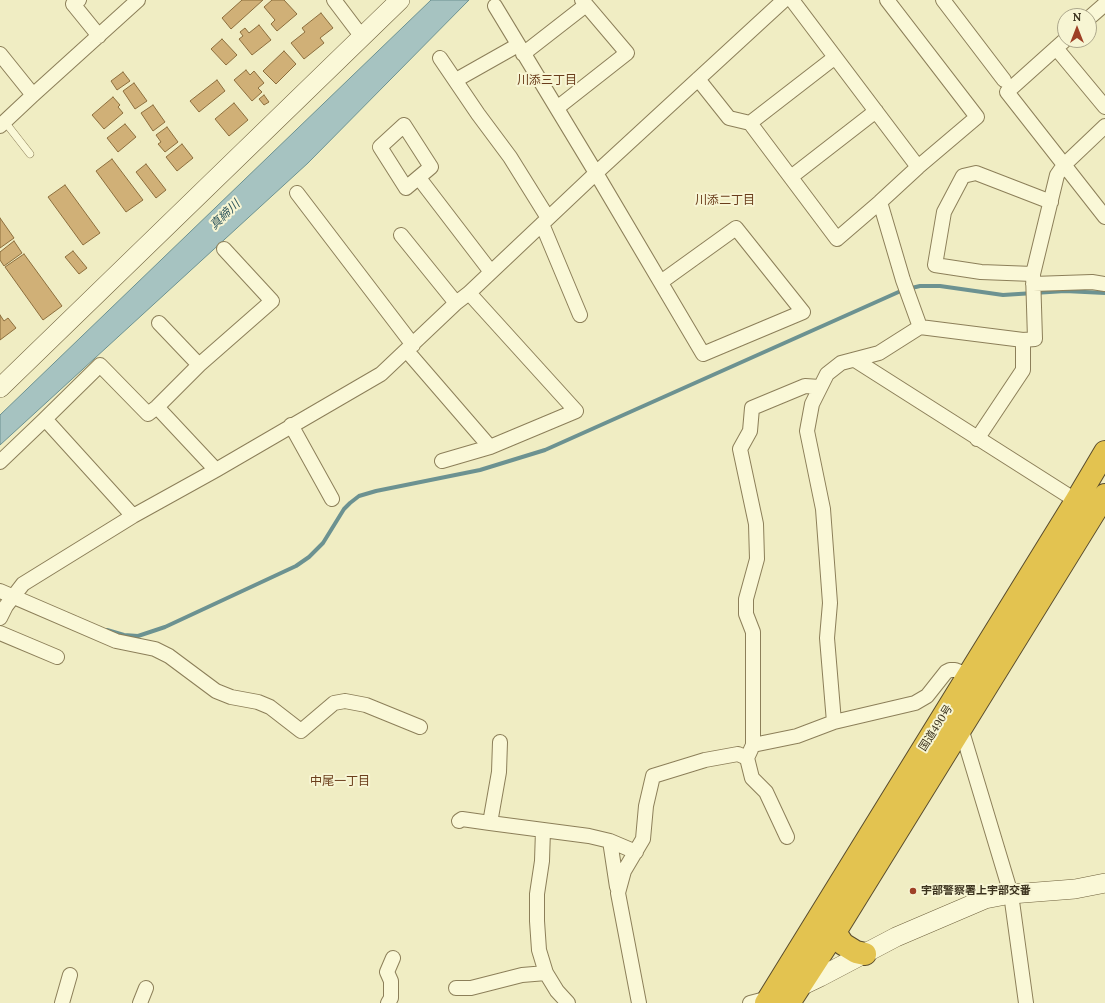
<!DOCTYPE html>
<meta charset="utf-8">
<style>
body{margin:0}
#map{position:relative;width:1105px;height:1003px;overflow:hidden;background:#f0edc3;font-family:Lora,serif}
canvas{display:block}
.north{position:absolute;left:1057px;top:8px;width:40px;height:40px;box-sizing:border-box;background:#f7f5d3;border:1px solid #aca78b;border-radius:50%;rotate:0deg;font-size:11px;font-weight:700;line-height:16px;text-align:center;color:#3b321e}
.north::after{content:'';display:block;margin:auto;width:14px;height:18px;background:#9e4026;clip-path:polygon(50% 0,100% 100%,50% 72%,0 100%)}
</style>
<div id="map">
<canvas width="1105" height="1003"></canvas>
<div class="north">N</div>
</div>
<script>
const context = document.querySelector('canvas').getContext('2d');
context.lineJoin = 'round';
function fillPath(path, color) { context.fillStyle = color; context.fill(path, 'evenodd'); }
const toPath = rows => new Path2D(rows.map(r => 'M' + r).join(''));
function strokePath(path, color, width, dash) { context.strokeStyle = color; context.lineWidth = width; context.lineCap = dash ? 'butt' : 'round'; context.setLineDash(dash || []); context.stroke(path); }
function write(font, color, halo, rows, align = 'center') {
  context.font = font + ' Lora,"Noto Sans JP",serif'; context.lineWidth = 4; context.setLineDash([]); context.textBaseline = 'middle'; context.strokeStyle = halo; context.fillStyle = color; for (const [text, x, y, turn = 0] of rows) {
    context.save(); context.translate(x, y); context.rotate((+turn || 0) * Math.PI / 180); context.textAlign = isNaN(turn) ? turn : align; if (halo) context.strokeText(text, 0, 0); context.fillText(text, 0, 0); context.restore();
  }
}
const water = toPath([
 [431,0,469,0,308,163,0,445,0,415,431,0]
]);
const stream = toPath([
 [107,630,124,635,138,636,165,627,296,566,309,557,323,543,344,509,350,503,359,496,376,491,480,470,545,450,903,290,920,286,940,286,1003,295,1065,291,1105,293]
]);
const building = toPath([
 [242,0,263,0,231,29,222,18,242,0],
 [272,0,284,0,297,14,277,31,271,24,275,20,264,7,272,0],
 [321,13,333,28,320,38,324,43,304,59,291,43,305,32,302,28,321,13],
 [259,25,271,40,252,55,239,39,243,36,240,32,245,28,249,33,259,25],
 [222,39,237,55,226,65,211,49,222,39],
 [284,51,296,64,276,84,263,71,284,51],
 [246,70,250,75,254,71,264,83,258,88,262,92,252,101,234,80,246,70],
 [123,72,130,81,117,90,111,81,123,72],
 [217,80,225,91,199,112,190,101,217,80],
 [134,83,147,101,135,109,123,91,134,83],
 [264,95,269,102,264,105,259,99,264,95],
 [113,97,120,105,118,107,123,113,104,129,92,115,113,97],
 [234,103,248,120,229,136,215,119,234,103],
 [153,105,165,122,153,131,141,113,153,105],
 [125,124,136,137,118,152,107,138,125,124],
 [167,127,178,142,165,152,158,144,161,142,156,135,167,127],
 [182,144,193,158,177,171,166,157,182,144],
 [112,159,143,200,126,212,96,171,112,159],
 [146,164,166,190,156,198,136,172,146,164],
 [65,185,100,233,83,245,48,197,65,185],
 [0,218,14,238,0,248,0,218],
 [14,241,22,253,4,266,0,260,0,252,14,241],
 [73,251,87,268,79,274,65,257,73,251],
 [24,254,62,306,43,320,5,267,24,254],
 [0,315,4,321,8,318,16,328,0,340,0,315]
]);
const lane = toPath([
 [5,122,30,154]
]);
const street = toPath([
 [79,0,73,4,99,36],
 [334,0,362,37],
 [792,0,918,167],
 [943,0,1004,80],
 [495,6,596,173,703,354,803,312,736,228,661,282],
 [1089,18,1105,4],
 [1065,40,1007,92,1105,217],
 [1056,48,1105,107],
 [0,54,33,95],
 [523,54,586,5],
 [440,58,478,114,510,157,548,218],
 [698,79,729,118,750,123,837,239,880,202,918,167,977,117,887,0],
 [456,80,518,45],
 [557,108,627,53,582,0],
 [750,123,834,58],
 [404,125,431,167,406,188,380,147,404,125],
 [0,126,33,95,138,0],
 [791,177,876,111],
 [419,178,491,272],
 [297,193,413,345],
 [880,202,903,280,920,327],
 [542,224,580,315],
 [401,235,456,303],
 [1033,274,981,272,935,265,944,212,963,176,976,173,1051,202],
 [1033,284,1092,282,1105,284],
 [159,323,199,365],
 [407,351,490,447],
 [855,360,1083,505],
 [157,407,216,470],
 [45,419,100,365,148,414,157,407,199,365,272,301,224,249],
 [291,425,332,499],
 [977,439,1023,370,1023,340],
 [442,461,490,447,576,411,469,293],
 [0,462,45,419,133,516],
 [0,591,116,641,155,649,169,656,216,691,231,697,258,702,270,707,301,731,334,703,345,701,366,705,420,727],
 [0,618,6,606,23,584,133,516,216,470,381,374,456,303,469,293,596,173,784,0],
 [0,633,57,657],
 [834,722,827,638,830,603,823,509,807,431,812,404,827,374,841,363,879,353,920,327,1023,340,1035,339,1033,274,1057,175,1064,165,1105,126],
 [961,728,1011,894,1026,1003],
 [753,745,753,632,746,614,746,599,757,559,756,524,740,449,750,431,752,408,805,386,820,387],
 [747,758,752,778,766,792,787,837],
 [459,821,462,819,490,823,589,836,610,841,636,852],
 [490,823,499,772,500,742],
 [543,830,542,861,537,894,537,921,539,950,546,973,557,991,568,1003],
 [610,841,617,887],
 [456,988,471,988,522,975,546,973],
 [62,1003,70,975],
 [140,1003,146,988],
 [388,1003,391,998,391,981,387,972,393,958],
 [639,1003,618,893,624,871,643,839,646,806,653,776,705,760,738,754,747,758,753,745,797,736,834,722,915,703,927,696,946,672,950,670,955,670,976,678],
 [750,1003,769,998]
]);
const secondary = toPath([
 [0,388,400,0],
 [795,989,820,977,896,937,985,899,1011,894,1075,889,1105,883]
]);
const highway = toPath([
 [835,932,843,944,856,952,865,954],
 [766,1003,1076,501,1105,452],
 [789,1003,835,932,1105,495]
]);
const markers = [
 [913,891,4,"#9e4026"]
];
const streetNames = [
 ["国道490号",936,728,-58]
];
const poiNames = [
 ["宇部警察署上宇部交番",921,891]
];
const neighbourhoodNames = [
 ["川添三丁目",547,81],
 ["川添二丁目",725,201],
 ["中尾一丁目",340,782]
];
const waterNames = [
 ["真締川",225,215,-44]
];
fillPath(water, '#a6c3c1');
strokePath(water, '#6c9291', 1);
strokePath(stream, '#6c9291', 4);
fillPath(building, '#d0b077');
strokePath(building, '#8c6e3d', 1);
strokePath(lane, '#8c7f59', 8);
strokePath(street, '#8c7f59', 16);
strokePath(secondary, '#6e603c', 20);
strokePath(highway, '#594c2d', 24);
strokePath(lane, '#faf8d7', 7);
strokePath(street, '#faf8d7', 14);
strokePath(secondary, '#faf8d7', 19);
strokePath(highway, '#e3c350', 22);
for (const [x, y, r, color] of markers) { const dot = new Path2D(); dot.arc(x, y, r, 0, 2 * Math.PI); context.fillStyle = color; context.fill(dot); strokePath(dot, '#f7f5d3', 1.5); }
write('11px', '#3b321e', '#f7f5d3', streetNames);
write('bold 11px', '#3b321e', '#f7f5d3', poiNames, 'left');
write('12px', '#6a3d1b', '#f7f5d3', neighbourhoodNames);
write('italic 12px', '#2c545b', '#f7f5d3', waterNames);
</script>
